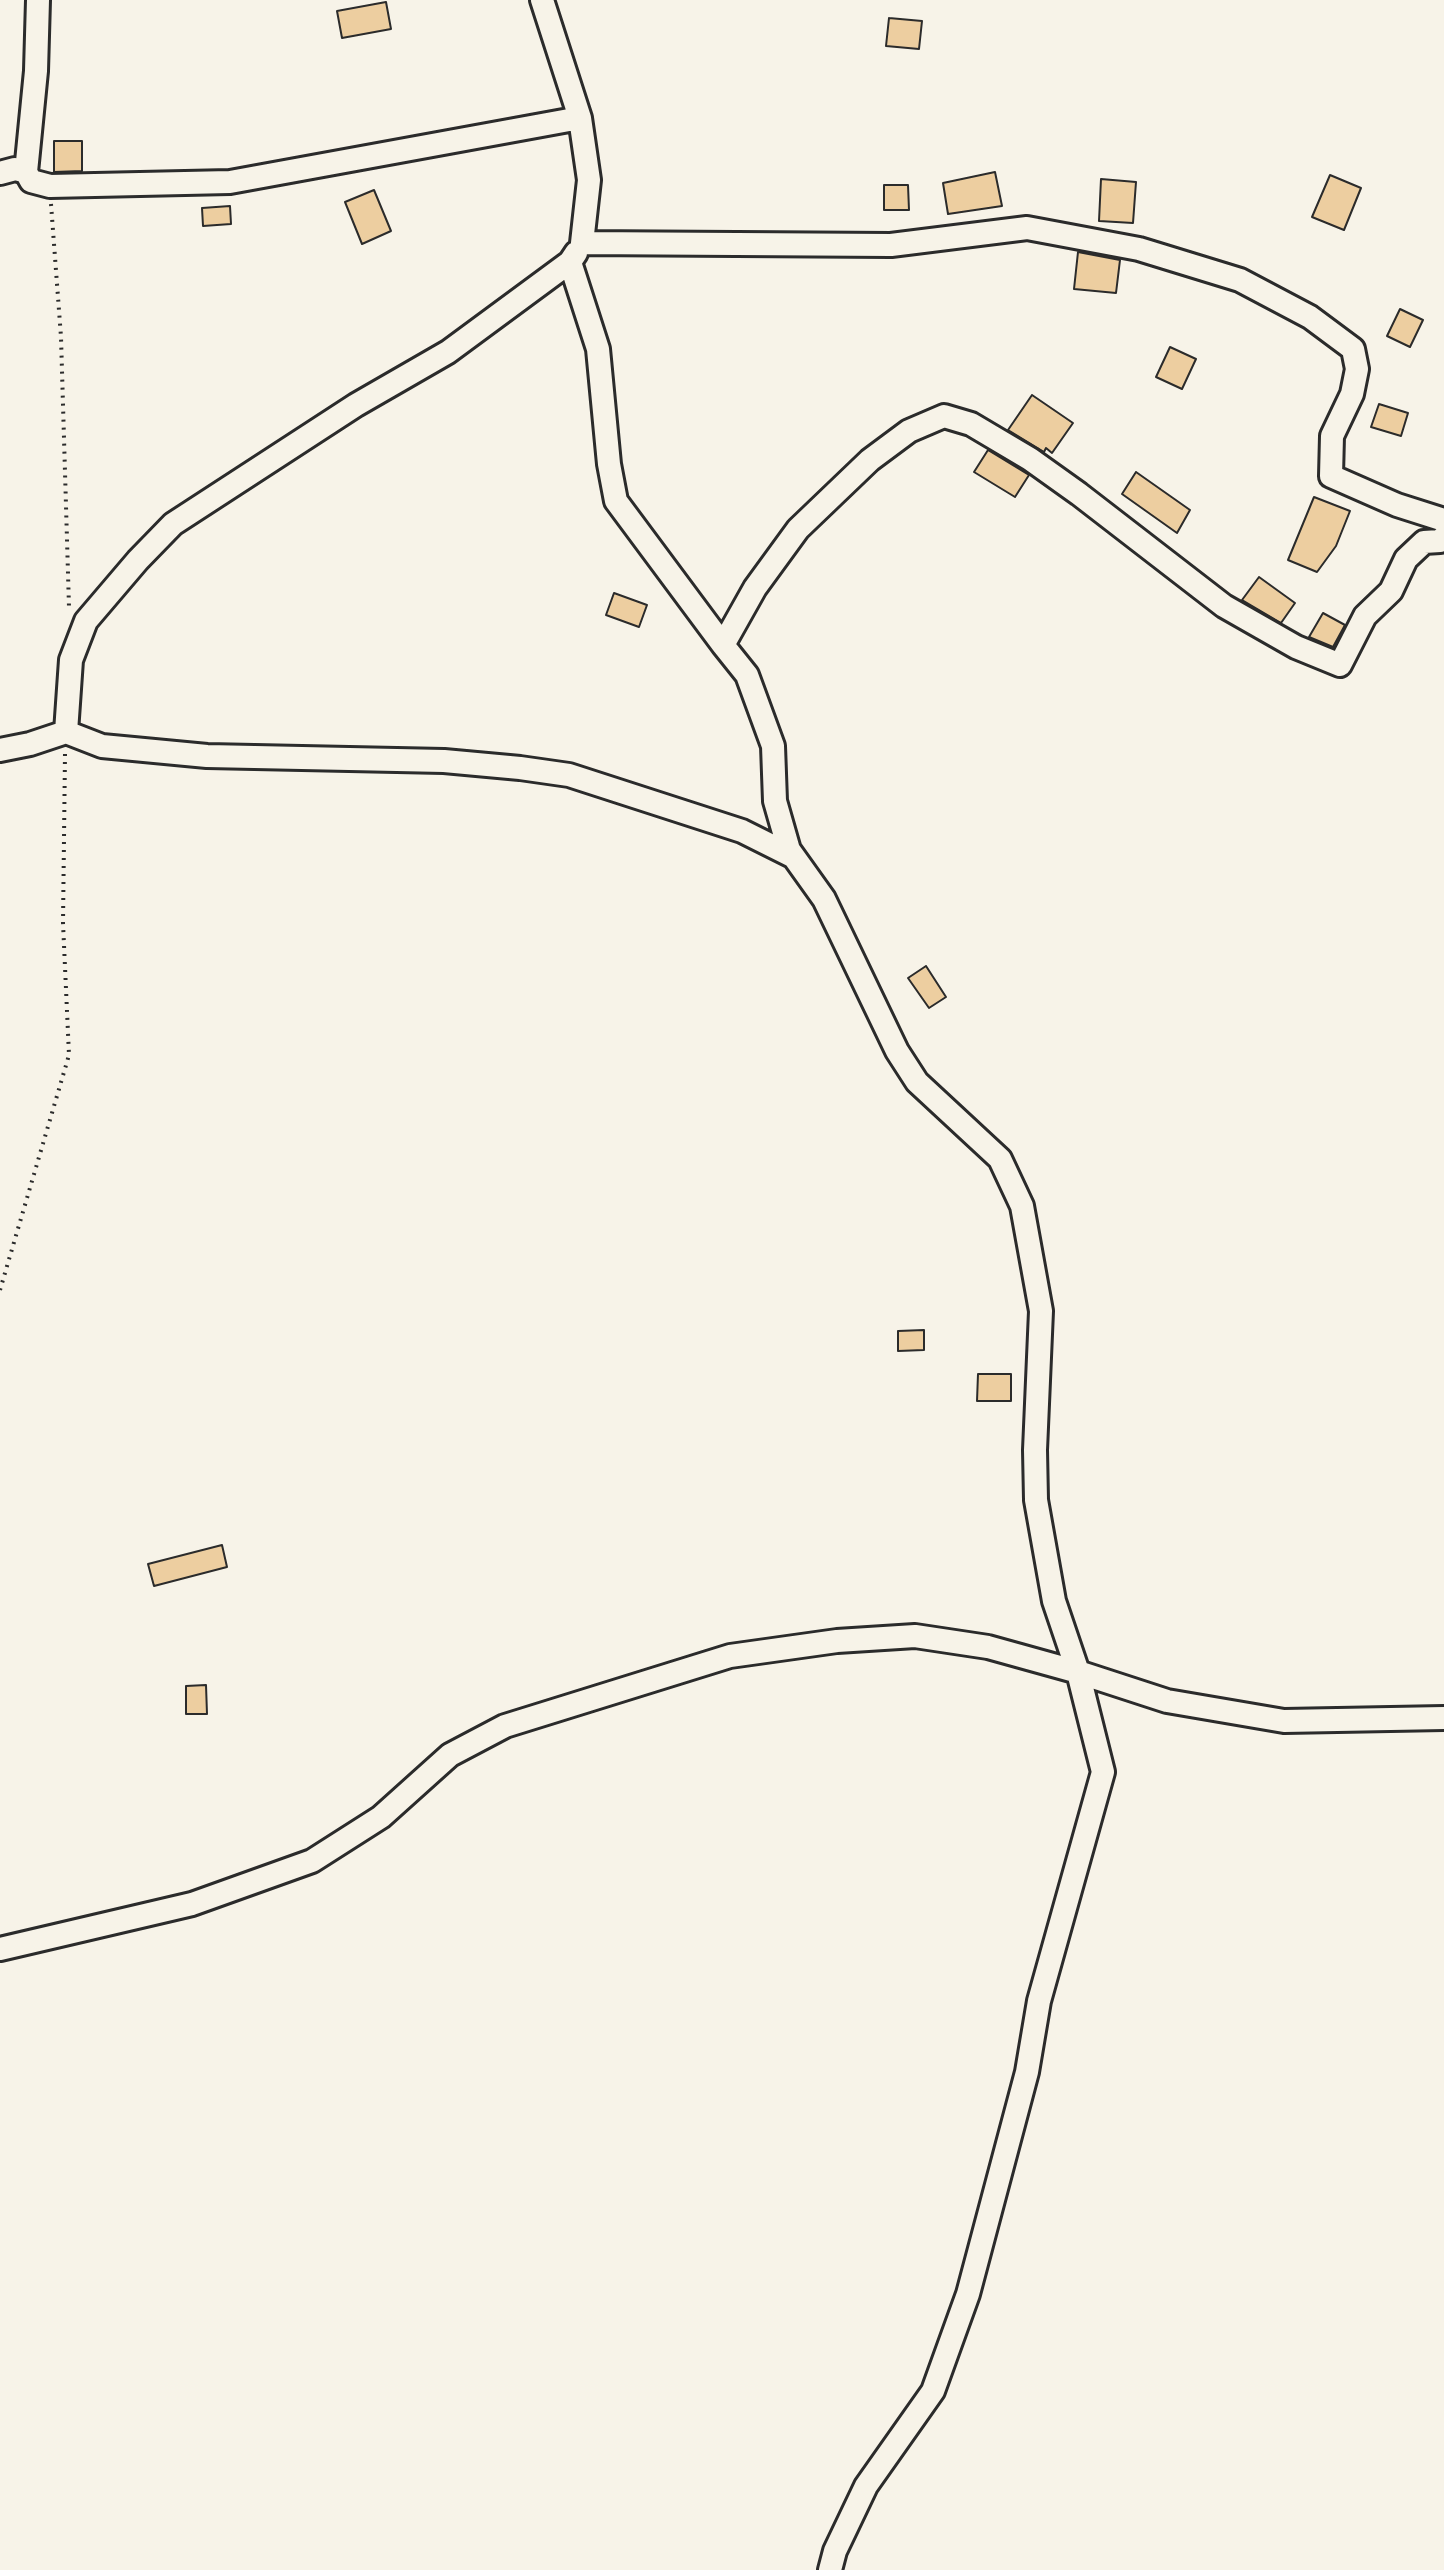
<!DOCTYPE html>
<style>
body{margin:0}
canvas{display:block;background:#f7f3e8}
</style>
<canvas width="1444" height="2570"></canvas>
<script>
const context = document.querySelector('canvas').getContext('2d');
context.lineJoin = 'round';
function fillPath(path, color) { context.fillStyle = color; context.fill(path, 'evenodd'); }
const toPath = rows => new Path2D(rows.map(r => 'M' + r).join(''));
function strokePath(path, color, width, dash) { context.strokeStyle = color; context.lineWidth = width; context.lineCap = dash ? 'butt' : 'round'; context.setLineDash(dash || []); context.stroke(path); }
const building = toPath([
 [386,2,391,29,342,38,337,11,386,2],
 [889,18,922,21,919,49,886,46,889,18],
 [54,141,82,141,82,171,54,172,54,141],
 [995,172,1002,206,948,214,943,183,995,172],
 [1330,175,1361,188,1344,230,1312,217,1330,175],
 [1101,179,1136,182,1133,223,1099,221,1101,179],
 [884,185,908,185,909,210,884,210,884,185],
 [374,190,391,231,362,244,345,202,374,190],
 [230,206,231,224,203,226,202,208,230,206],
 [1078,252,1120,260,1116,293,1074,289,1078,252],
 [1400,309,1423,320,1410,347,1387,336,1400,309],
 [1170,347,1196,359,1182,389,1156,377,1170,347],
 [1032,395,1073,423,1052,453,1046,448,1044,452,1008,430,1032,395],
 [1379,404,1408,413,1401,436,1371,427,1379,404],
 [988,450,1029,475,1015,497,974,472,988,450],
 [1136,472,1190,510,1177,533,1122,494,1136,472],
 [1314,497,1350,511,1336,546,1317,572,1288,560,1314,497],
 [1259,577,1295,603,1281,623,1242,600,1259,577],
 [614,593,647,605,639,627,606,615,614,593],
 [1323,613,1345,625,1333,647,1309,637,1323,613],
 [926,966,946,997,929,1008,908,978,926,966],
 [924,1330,924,1350,898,1351,898,1331,924,1330],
 [978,1374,1011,1374,1011,1401,977,1401,978,1374],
 [222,1545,227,1567,154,1586,148,1564,222,1545],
 [206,1685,207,1714,186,1714,186,1686,206,1685]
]);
const path = toPath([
 [51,204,61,337,69,607],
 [0,1290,69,1055,63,923,65,754]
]);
const minor = toPath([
 [38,0,36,71,26,172,31,181,50,186,230,182,580,118,589,180,582,243,891,245,1027,228,1139,249,1240,280,1310,317,1353,349,1357,369,1352,394,1332,436,1331,476,1397,505,1444,520],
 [542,0,580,118],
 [0,173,15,169,26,172],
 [576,253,570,262,598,349,609,464,616,501,723,645],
 [570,262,448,352,356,405,173,524,138,560,86,621,71,660,66,732,102,746,207,756,444,761,520,768,569,775,742,831,794,857],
 [0,750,30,744,66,732],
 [0,1949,192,1904,312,1861,381,1817,450,1755,505,1726,730,1656,837,1641,915,1636,988,1647,1078,1672,1167,1701,1284,1721,1444,1718],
 [830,2570,835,2551,866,2486,933,2391,968,2294,1027,2072,1039,2001,1103,1772,1078,1672,1054,1601,1036,1500,1035,1450,1041,1311,1022,1206,1000,1159,917,1082,897,1051,824,899,789,850,775,801,773,746,747,675,723,645,755,588,798,529,870,460,909,431,944,416,971,424,1030,459,1079,494,1224,606,1296,647,1340,665,1365,616,1391,591,1406,559,1424,542,1440,541,1444,537]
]);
fillPath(building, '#edcea0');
strokePath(building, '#2b2b2b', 2);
strokePath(minor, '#2b2b2b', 28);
strokePath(path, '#2b2b2b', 4, [2, 6]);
strokePath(minor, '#f7f3e8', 22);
</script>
